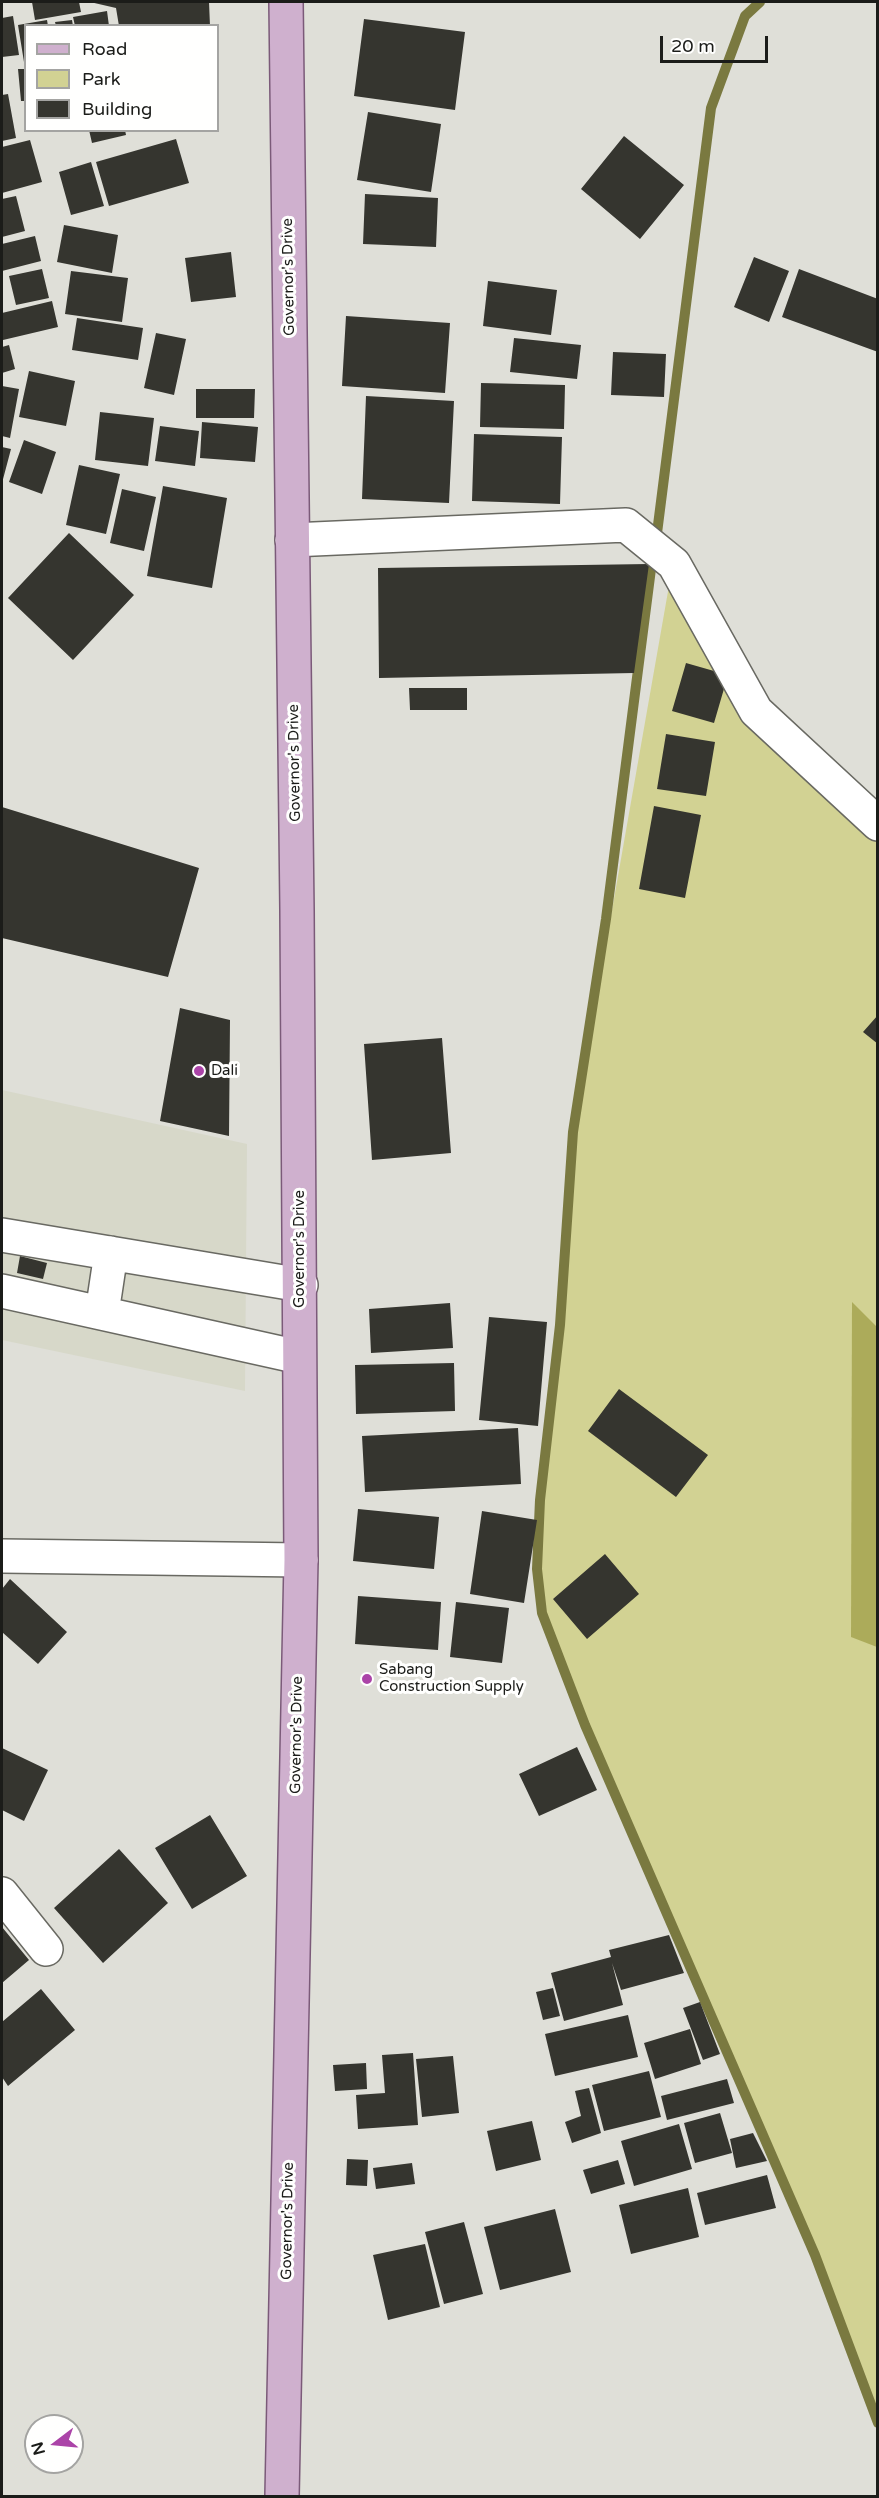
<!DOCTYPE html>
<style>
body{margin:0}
#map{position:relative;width:879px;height:2498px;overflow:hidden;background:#dfdfd8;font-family:"Varela Round",sans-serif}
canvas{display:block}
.frame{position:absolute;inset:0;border:3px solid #1b1c19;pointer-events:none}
.legend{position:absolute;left:24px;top:24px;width:195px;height:108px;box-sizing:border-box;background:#fffffe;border:2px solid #a4a4a2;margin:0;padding:8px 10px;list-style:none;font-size:18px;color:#1b1c19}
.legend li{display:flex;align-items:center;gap:12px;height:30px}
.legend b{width:30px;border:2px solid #a4a4a2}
.north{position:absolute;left:24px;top:2414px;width:60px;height:60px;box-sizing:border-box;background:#fffffe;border:2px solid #a4a4a2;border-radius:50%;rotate:254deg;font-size:16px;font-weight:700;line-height:24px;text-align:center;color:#1b1c19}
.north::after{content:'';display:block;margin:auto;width:21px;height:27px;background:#ab44a8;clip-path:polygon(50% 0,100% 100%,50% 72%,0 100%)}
.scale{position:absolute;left:660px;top:36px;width:108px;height:27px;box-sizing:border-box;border:3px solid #1b1c19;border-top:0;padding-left:8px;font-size:18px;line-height:21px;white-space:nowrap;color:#1b1c19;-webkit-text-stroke:4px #fffffe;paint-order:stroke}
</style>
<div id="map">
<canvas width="879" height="2498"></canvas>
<div class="frame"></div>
<ul class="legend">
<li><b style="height:8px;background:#cfb0ce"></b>Road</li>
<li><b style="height:16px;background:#d2d293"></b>Park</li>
<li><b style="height:16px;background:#35352f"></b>Building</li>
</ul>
<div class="north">N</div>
<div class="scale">20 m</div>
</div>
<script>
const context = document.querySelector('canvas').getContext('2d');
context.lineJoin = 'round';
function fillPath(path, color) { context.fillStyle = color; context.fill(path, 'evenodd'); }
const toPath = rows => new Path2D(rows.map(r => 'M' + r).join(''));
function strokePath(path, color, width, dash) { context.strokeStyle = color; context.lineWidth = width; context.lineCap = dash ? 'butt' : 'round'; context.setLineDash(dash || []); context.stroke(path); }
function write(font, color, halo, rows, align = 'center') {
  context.font = font + ' "Varela Round",sans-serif'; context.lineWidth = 6; context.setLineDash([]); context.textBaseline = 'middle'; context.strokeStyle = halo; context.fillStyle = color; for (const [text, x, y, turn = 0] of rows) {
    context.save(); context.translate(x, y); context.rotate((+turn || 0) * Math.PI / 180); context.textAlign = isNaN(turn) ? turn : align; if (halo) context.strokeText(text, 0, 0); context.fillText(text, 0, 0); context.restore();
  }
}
const built = toPath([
 [2,1090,247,1144,245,1391,2,1340]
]);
const green = toPath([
 [673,563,756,711,877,820,877,2423,815,2255,585,1725,542,1613,537,1569,540,1500,573,1132]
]);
const forest = toPath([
 [852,1302,877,1327,877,1647,851,1637]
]);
const stream = toPath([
 [657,533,711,108,745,16,760,2],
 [652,561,606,919,573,1132,560,1325,540,1500,537,1569,542,1613,585,1725,815,2255,878,2423]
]);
const building = toPath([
 [32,2,79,2,81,12,35,20],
 [90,2,209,2,210,26,119,26,116,8],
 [107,11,109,26,75,26,73,17],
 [13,16,19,55,2,57,2,18],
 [364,19,465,32,455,110,354,96],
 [47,20,48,26,26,26,24,62,18,25],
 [72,20,73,26,56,26,55,22],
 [18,69,26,69,26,101,21,101],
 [8,94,16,138,2,141,2,95],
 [368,112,441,124,431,192,357,180],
 [89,130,125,130,126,135,92,143],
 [624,136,684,185,640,239,581,189],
 [176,139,189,183,109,206,96,162],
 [30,140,42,182,2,193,2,147],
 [91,162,104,206,71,215,59,172],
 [365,194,438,198,436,247,363,244],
 [16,196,25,231,2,237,2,199],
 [64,225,118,235,112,273,57,262],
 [35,236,41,261,2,271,2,244],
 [231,252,236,297,191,302,185,258],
 [754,257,789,271,769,322,734,307],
 [42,269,49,298,16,305,9,276],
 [799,269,878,299,878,352,782,317],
 [71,271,128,278,122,322,65,314],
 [488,281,557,290,551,335,483,326],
 [52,301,58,327,3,340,2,313],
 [346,316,450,323,445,393,342,386],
 [77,318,143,328,138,360,72,350],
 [156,333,186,339,174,395,144,388],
 [514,338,581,345,577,379,510,372],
 [9,345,15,369,2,373,2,347],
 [613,352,666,354,664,397,611,395],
 [29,371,75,381,66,426,19,417],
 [481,383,565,385,564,429,480,427],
 [2,386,19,389,10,438,2,436],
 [196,389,255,389,254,418,196,418],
 [366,396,454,401,449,503,362,499],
 [100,412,154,418,148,466,95,460],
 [202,422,258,427,255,462,200,458],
 [160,426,199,431,195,466,155,461],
 [474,434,562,437,560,504,472,501],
 [24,440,56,452,42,494,9,482],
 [2,447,11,449,2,483],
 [79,465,120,474,106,534,66,525],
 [163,486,227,498,212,588,147,576],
 [122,489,156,497,144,551,110,543],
 [69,533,134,595,73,660,8,598],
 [649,564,634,673,379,678,378,568],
 [686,663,728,675,714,723,672,711],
 [409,688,467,688,467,710,410,710],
 [666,734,715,742,706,796,657,789],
 [654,806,701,815,685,898,639,889],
 [2,807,199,868,168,977,2,938],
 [180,1008,230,1020,229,1136,160,1121],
 [878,1015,878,1044,863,1032],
 [442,1038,451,1153,372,1160,364,1044],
 [20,1256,47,1263,43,1279,17,1273],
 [450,1303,453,1348,371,1353,369,1309],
 [489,1317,547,1322,538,1426,479,1420],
 [454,1363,455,1411,356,1414,355,1365],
 [619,1389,708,1455,676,1497,588,1431],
 [518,1428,521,1484,365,1492,362,1436],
 [358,1509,439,1517,434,1569,353,1561],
 [482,1511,537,1520,524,1603,470,1594],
 [605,1554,639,1594,587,1639,553,1599],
 [10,1579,67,1632,38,1664,2,1632,2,1589],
 [358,1596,441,1602,438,1650,355,1644],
 [456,1602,509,1608,502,1663,450,1657],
 [577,1747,597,1790,539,1816,519,1774],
 [2,1748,48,1770,24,1821,2,1810],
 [210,1815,247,1876,192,1909,155,1848],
 [119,1849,168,1903,103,1963,54,1908],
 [2,1927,29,1960,2,1983],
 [669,1935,684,1973,621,1990,612,1963,623,2005,564,2021,551,1973,611,1957,609,1950],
 [553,1988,560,2016,543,2020,536,1992],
 [41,1989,75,2030,8,2086,2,2077,2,2022],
 [700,2002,720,2054,703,2060,683,2008],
 [628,2015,638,2057,555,2076,545,2034],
 [690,2029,701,2064,655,2079,644,2043],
 [413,2053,418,2125,358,2129,356,2095,385,2093,382,2055],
 [453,2056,459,2113,422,2117,416,2059],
 [366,2063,367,2089,335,2091,333,2065],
 [649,2071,661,2117,604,2131,592,2085],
 [727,2079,734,2103,667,2120,661,2096],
 [589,2088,601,2133,572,2143,565,2122,581,2116,575,2091],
 [720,2113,732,2153,695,2163,684,2123],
 [532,2121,541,2160,496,2171,487,2131],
 [679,2124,692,2169,634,2186,621,2141],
 [753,2133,767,2161,736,2168,730,2139],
 [347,2159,368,2160,367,2186,346,2185],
 [618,2160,625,2184,591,2194,583,2170],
 [412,2163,415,2184,376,2189,373,2168],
 [767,2175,776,2208,705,2225,697,2193],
 [688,2188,699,2237,631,2254,619,2205],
 [555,2209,571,2272,500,2290,484,2227],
 [464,2222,483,2294,444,2304,425,2232],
 [425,2244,440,2307,388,2320,373,2255]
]);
const minor = toPath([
 [292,540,626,525,674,564,756,711,878,824],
 [2,1235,301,1285],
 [2,1291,299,1357],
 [102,1313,111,1253],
 [2,1556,301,1560],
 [2,1894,46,1949]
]);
const major = toPath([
 [282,2496,301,1560,297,910,286,2]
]);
const markers = [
 [199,1071,6,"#ab44a8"],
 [367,1679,6,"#ab44a8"]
];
const streetNames = [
 ["Governor's Drive",289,277,-91],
 ["Governor's Drive",295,763,-91],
 ["Governor's Drive",300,1249,-90],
 ["Governor's Drive",297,1735,-89],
 ["Governor's Drive",288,2221,-89]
];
const poiNames = [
 ["Dali",211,1071],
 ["Sabang",379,1670],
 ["Construction Supply",379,1687]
];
fillPath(built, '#d7d8c9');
fillPath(green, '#d2d293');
fillPath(forest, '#acab5a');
strokePath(stream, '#7a7940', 10);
fillPath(building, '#35352f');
strokePath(minor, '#696962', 36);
strokePath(major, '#7b5a79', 36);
strokePath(minor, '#fff', 33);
strokePath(major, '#cfb0ce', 33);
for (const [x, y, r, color] of markers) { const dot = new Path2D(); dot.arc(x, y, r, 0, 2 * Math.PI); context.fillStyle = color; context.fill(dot); strokePath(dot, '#fffffe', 2); }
write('15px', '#1b1c19', '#fffffe', streetNames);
write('15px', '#1b1c19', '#fffffe', poiNames, 'left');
</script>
